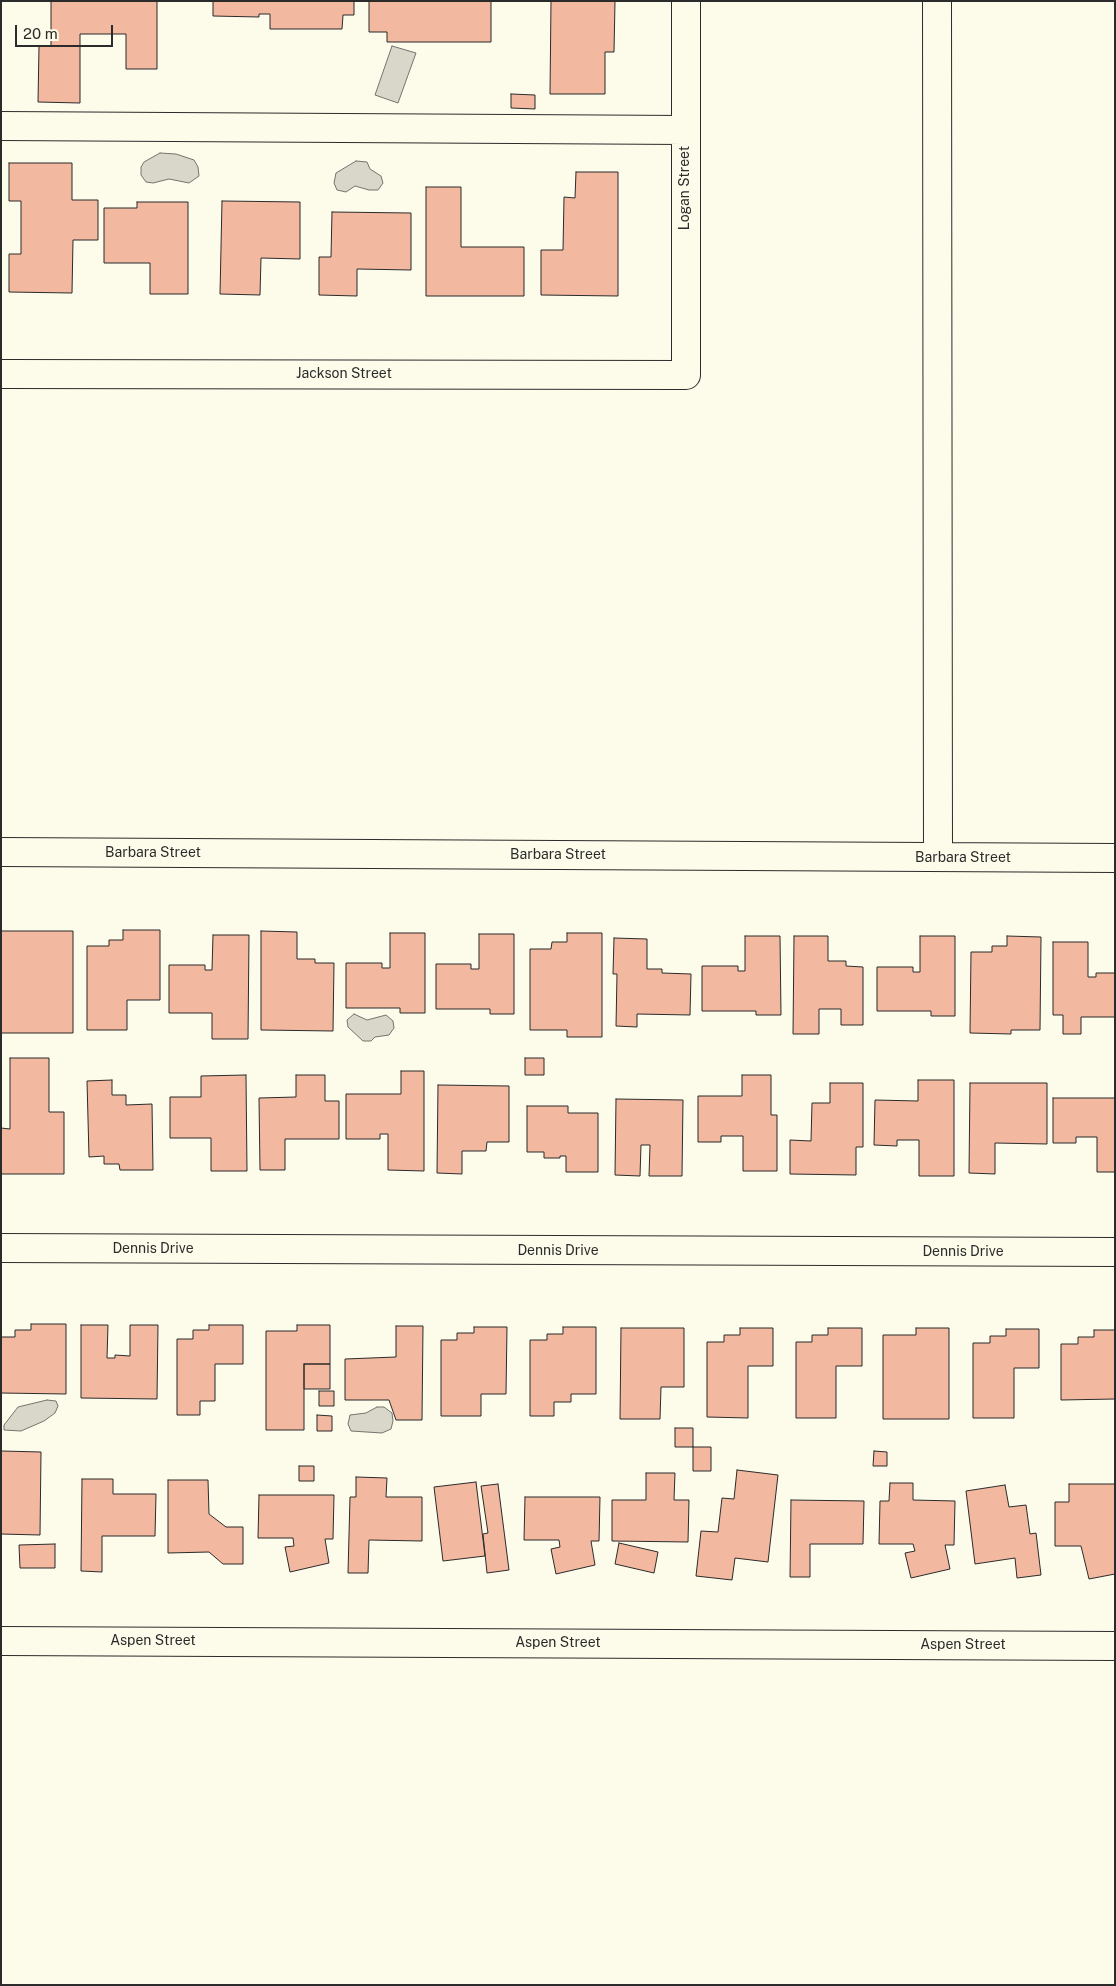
<!DOCTYPE html>
<style>
body{margin:0}
#map{position:relative;width:1116px;height:1986px;overflow:hidden;background:#fdfbea;font-family:"Public Sans",sans-serif}
canvas{display:block}
.frame{position:absolute;inset:0;border:2px solid #2b2b2b;pointer-events:none}
.scale{position:absolute;left:15px;top:25px;width:98px;height:22px;box-sizing:border-box;border:2px solid #2b2b2b;border-top:0;padding-left:6px;font-size:15px;line-height:18px;white-space:nowrap;color:#2b2b2b;-webkit-text-stroke:4px #fdfbea;paint-order:stroke}
</style>
<div id="map">
<canvas width="1116" height="1986"></canvas>
<div class="frame"></div>
<div class="scale">20 m</div>
</div>
<script>
const context = document.querySelector('canvas').getContext('2d');
context.lineJoin = 'round';
function fillPath(path, color) { context.fillStyle = color; context.fill(path, 'evenodd'); }
const toPath = rows => new Path2D(rows.map(r => 'M' + r).join(''));
function strokePath(path, color, width, dash) { context.strokeStyle = color; context.lineWidth = width; context.lineCap = dash ? 'butt' : 'round'; context.setLineDash(dash || []); context.stroke(path); }
function write(font, color, halo, rows, align = 'center') {
  context.font = font + ' "Public Sans",sans-serif'; context.lineWidth = 4; context.setLineDash([]); context.textBaseline = 'middle'; context.strokeStyle = halo; context.fillStyle = color; for (const [text, x, y, turn = 0] of rows) {
    context.save(); context.translate(x, y); context.rotate((+turn || 0) * Math.PI / 180); context.textAlign = isNaN(turn) ? turn : align; if (halo) context.strokeText(text, 0, 0); context.fillText(text, 0, 0); context.restore();
  }
}
const water = toPath([
 [392,46,416,53,398,103,375,95,392,46],
 [160,153,176,154,194,160,198,167,199,176,189,183,169,179,153,183,146,182,141,175,141,167,144,162,160,153],
 [356,161,367,162,370,169,381,176,383,183,378,190,369,190,355,186,346,192,337,190,334,183,336,173,356,161],
 [354,1014,367,1020,386,1015,393,1021,394,1028,389,1035,375,1037,371,1041,363,1041,348,1027,347,1020,354,1014],
 [47,1400,56,1401,58,1406,55,1413,44,1421,21,1431,4,1430,4,1425,18,1407,47,1400],
 [377,1407,384,1407,392,1413,393,1421,391,1429,382,1433,351,1431,348,1424,350,1415,366,1413,377,1407]
]);
const building = toPath([
 [51,1,157,1,157,69,126,69,126,34,80,34,80,103,38,102,39,46,51,46,51,1],
 [213,1,354,1,354,15,343,15,342,29,270,29,270,14,259,14,259,17,213,16,213,1],
 [369,1,491,1,491,42,387,42,387,32,369,32,369,1],
 [551,1,615,1,614,52,605,52,605,94,550,94,551,1],
 [511,94,535,95,535,109,511,108,511,94],
 [9,163,72,163,72,200,98,200,98,240,73,240,72,293,9,292,9,254,21,254,21,201,9,201,9,163],
 [576,172,618,172,618,296,541,295,541,250,563,250,564,197,575,198,576,172],
 [426,187,461,187,461,247,524,247,524,296,426,296,426,187],
 [222,201,300,202,300,259,261,258,260,295,220,294,222,201],
 [137,202,188,202,188,294,150,294,150,263,104,263,104,208,137,208,137,202],
 [332,212,411,213,411,270,357,269,357,296,319,295,319,257,331,257,332,212],
 [123,930,160,930,160,1000,127,1000,127,1030,87,1030,87,946,109,946,109,940,123,940,123,930],
 [1,931,73,931,73,1033,1,1033,1,931],
 [261,931,297,932,297,959,315,959,315,963,334,963,333,1031,261,1030,261,931],
 [390,933,425,933,425,1013,400,1013,400,1008,346,1008,346,963,382,963,382,968,390,968,390,933],
 [567,933,602,933,602,1037,567,1037,567,1030,530,1030,530,949,551,949,552,942,567,942,567,933],
 [479,934,514,934,514,1014,490,1014,490,1009,436,1009,436,964,471,964,471,969,479,969,479,934],
 [213,935,249,935,248,1039,212,1039,212,1013,169,1013,169,965,205,965,205,970,212,970,213,935],
 [745,936,780,936,781,1015,756,1015,756,1011,702,1011,702,966,738,966,738,971,745,971,745,936],
 [794,936,828,936,828,961,846,961,846,966,863,967,863,1025,841,1025,841,1009,819,1009,819,1034,793,1034,794,936],
 [920,936,955,936,955,1016,931,1016,931,1011,877,1011,877,967,913,967,913,972,920,972,920,936],
 [1007,936,1041,937,1040,1030,1011,1030,1011,1034,970,1033,971,952,992,952,992,946,1007,946,1007,936],
 [614,938,647,939,647,969,662,969,662,973,691,974,690,1015,637,1014,637,1027,616,1026,617,974,613,974,614,938],
 [1053,942,1088,942,1088,977,1096,977,1096,973,1115,973,1115,1017,1081,1017,1081,1034,1063,1034,1063,1015,1053,1015,1053,942],
 [10,1058,49,1058,49,1112,64,1112,64,1174,1,1174,1,1128,10,1129,10,1058],
 [525,1058,544,1058,544,1075,525,1075,525,1058],
 [401,1071,424,1071,424,1171,388,1170,388,1134,380,1134,380,1139,346,1139,346,1094,401,1094,401,1071],
 [246,1075,247,1171,211,1171,211,1138,170,1138,170,1097,201,1097,201,1076,246,1075],
 [296,1075,325,1075,325,1101,339,1101,339,1139,285,1139,285,1170,260,1170,259,1098,296,1097,296,1075],
 [742,1075,771,1075,771,1115,777,1115,777,1171,743,1171,743,1136,721,1136,721,1142,698,1142,698,1096,742,1096,742,1075],
 [112,1080,112,1095,126,1095,126,1105,152,1104,153,1170,120,1170,119,1164,104,1164,104,1156,89,1157,87,1081,112,1080],
 [918,1080,954,1080,954,1176,919,1176,919,1140,897,1140,897,1146,874,1145,875,1100,918,1101,918,1080],
 [830,1083,863,1083,863,1147,856,1147,856,1175,790,1174,790,1140,811,1141,812,1103,830,1103,830,1083],
 [970,1083,1047,1083,1047,1144,995,1143,995,1174,969,1173,970,1083],
 [438,1085,509,1086,509,1142,487,1142,486,1151,462,1151,462,1174,437,1173,438,1085],
 [1053,1098,1115,1098,1115,1172,1097,1172,1097,1137,1076,1137,1076,1143,1053,1143,1053,1098],
 [616,1099,683,1100,682,1176,649,1176,650,1145,641,1145,640,1176,615,1175,616,1099],
 [527,1106,568,1106,568,1113,598,1113,598,1172,566,1172,566,1156,560,1156,560,1158,544,1158,544,1152,527,1152,527,1106],
 [31,1324,66,1324,66,1394,1,1393,1,1337,15,1337,15,1330,31,1330,31,1324],
 [81,1325,108,1325,107,1358,115,1358,115,1355,130,1356,130,1325,158,1325,157,1399,81,1398,81,1325],
 [209,1325,243,1325,243,1364,215,1364,215,1401,200,1401,200,1415,177,1415,177,1339,193,1339,193,1330,209,1330,209,1325],
 [297,1325,330,1325,330,1364,304,1364,304,1430,266,1430,266,1331,297,1331,297,1325],
 [396,1326,423,1326,422,1420,396,1420,389,1400,345,1400,345,1359,396,1357,396,1326],
 [474,1327,507,1327,506,1394,481,1394,481,1416,441,1416,441,1340,457,1340,457,1333,474,1333,474,1327],
 [563,1327,596,1327,596,1394,571,1394,571,1402,554,1402,554,1416,530,1416,530,1340,547,1340,547,1334,563,1334,563,1327],
 [621,1328,684,1328,684,1387,661,1387,660,1419,620,1419,621,1328],
 [740,1328,773,1328,773,1366,748,1366,748,1418,707,1417,707,1342,724,1342,724,1335,740,1335,740,1328],
 [828,1328,862,1328,862,1366,836,1366,836,1418,796,1418,796,1342,812,1342,812,1335,828,1335,828,1328],
 [916,1328,949,1328,949,1419,883,1419,883,1335,916,1335,916,1328],
 [1006,1329,1039,1329,1039,1368,1014,1368,1014,1418,973,1418,973,1343,990,1343,990,1336,1006,1336,1006,1329],
 [1094,1330,1115,1330,1115,1399,1061,1400,1061,1344,1078,1344,1078,1337,1094,1337,1094,1330],
 [304,1364,330,1364,330,1389,304,1389,304,1364],
 [319,1391,334,1391,334,1406,319,1406,319,1391],
 [317,1415,332,1416,332,1431,317,1431,317,1415],
 [675,1428,693,1428,693,1447,675,1447,675,1428],
 [693,1447,711,1447,711,1471,693,1471,693,1447],
 [1,1451,41,1452,40,1535,1,1534,1,1451],
 [874,1451,887,1452,887,1466,873,1466,874,1451],
 [299,1466,314,1466,314,1481,299,1481,299,1466],
 [737,1470,778,1475,768,1562,735,1558,732,1580,696,1576,701,1531,718,1532,722,1498,734,1499,737,1470],
 [646,1473,675,1473,674,1500,689,1500,688,1542,612,1541,612,1500,646,1500,646,1473],
 [356,1477,387,1478,386,1497,422,1497,422,1541,369,1540,368,1573,348,1573,350,1497,356,1497,356,1477],
 [82,1479,113,1479,113,1494,156,1494,155,1536,102,1536,102,1572,81,1571,82,1479],
 [168,1480,208,1480,209,1514,226,1527,243,1527,243,1564,223,1564,209,1552,168,1553,168,1480],
 [476,1482,485,1556,443,1561,434,1487,476,1482],
 [890,1483,913,1483,913,1500,955,1501,954,1545,945,1545,950,1569,911,1578,905,1553,915,1551,913,1544,879,1544,880,1501,889,1501,890,1483],
 [498,1484,509,1570,487,1573,483,1534,488,1533,481,1486,498,1484],
 [1069,1484,1115,1484,1115,1574,1089,1579,1081,1546,1055,1546,1055,1502,1069,1502,1069,1484],
 [1005,1485,1009,1507,1026,1505,1030,1534,1036,1533,1041,1575,1017,1578,1015,1558,975,1564,966,1491,1005,1485],
 [259,1495,334,1495,333,1539,325,1539,329,1563,290,1572,285,1547,294,1546,293,1538,258,1538,259,1495],
 [525,1497,600,1497,599,1541,591,1541,595,1565,556,1574,551,1549,560,1547,559,1540,524,1540,525,1497],
 [791,1500,864,1501,863,1544,810,1544,810,1577,790,1577,791,1500],
 [619,1543,658,1552,654,1573,615,1564,619,1543],
 [55,1544,55,1568,20,1568,19,1545,55,1544]
]);
const minor = toPath([
 [937,1,938,857],
 [1,126,685,130],
 [1,374,686,375,686,1],
 [1,852,1115,858],
 [1,1248,1115,1252],
 [1,1641,1115,1646]
]);
const streetNames = [
 ["Logan Street",685,188,-90],
 ["Jackson Street",344,374],
 ["Barbara Street",153,853],
 ["Barbara Street",558,855],
 ["Barbara Street",963,858],
 ["Dennis Drive",153,1249],
 ["Dennis Drive",558,1251],
 ["Dennis Drive",963,1252],
 ["Aspen Street",153,1641],
 ["Aspen Street",558,1643],
 ["Aspen Street",963,1645]
];
fillPath(water, '#d8d7c9');
strokePath(water, '#74746e', 1);
fillPath(building, '#f2b8a0');
strokePath(building, '#2b2b2b', 1);
strokePath(minor, '#2b2b2b', 30);
strokePath(minor, '#fdfbea', 28);
write('14px', '#2b2b2b', '#fdfbea', streetNames);
</script>
